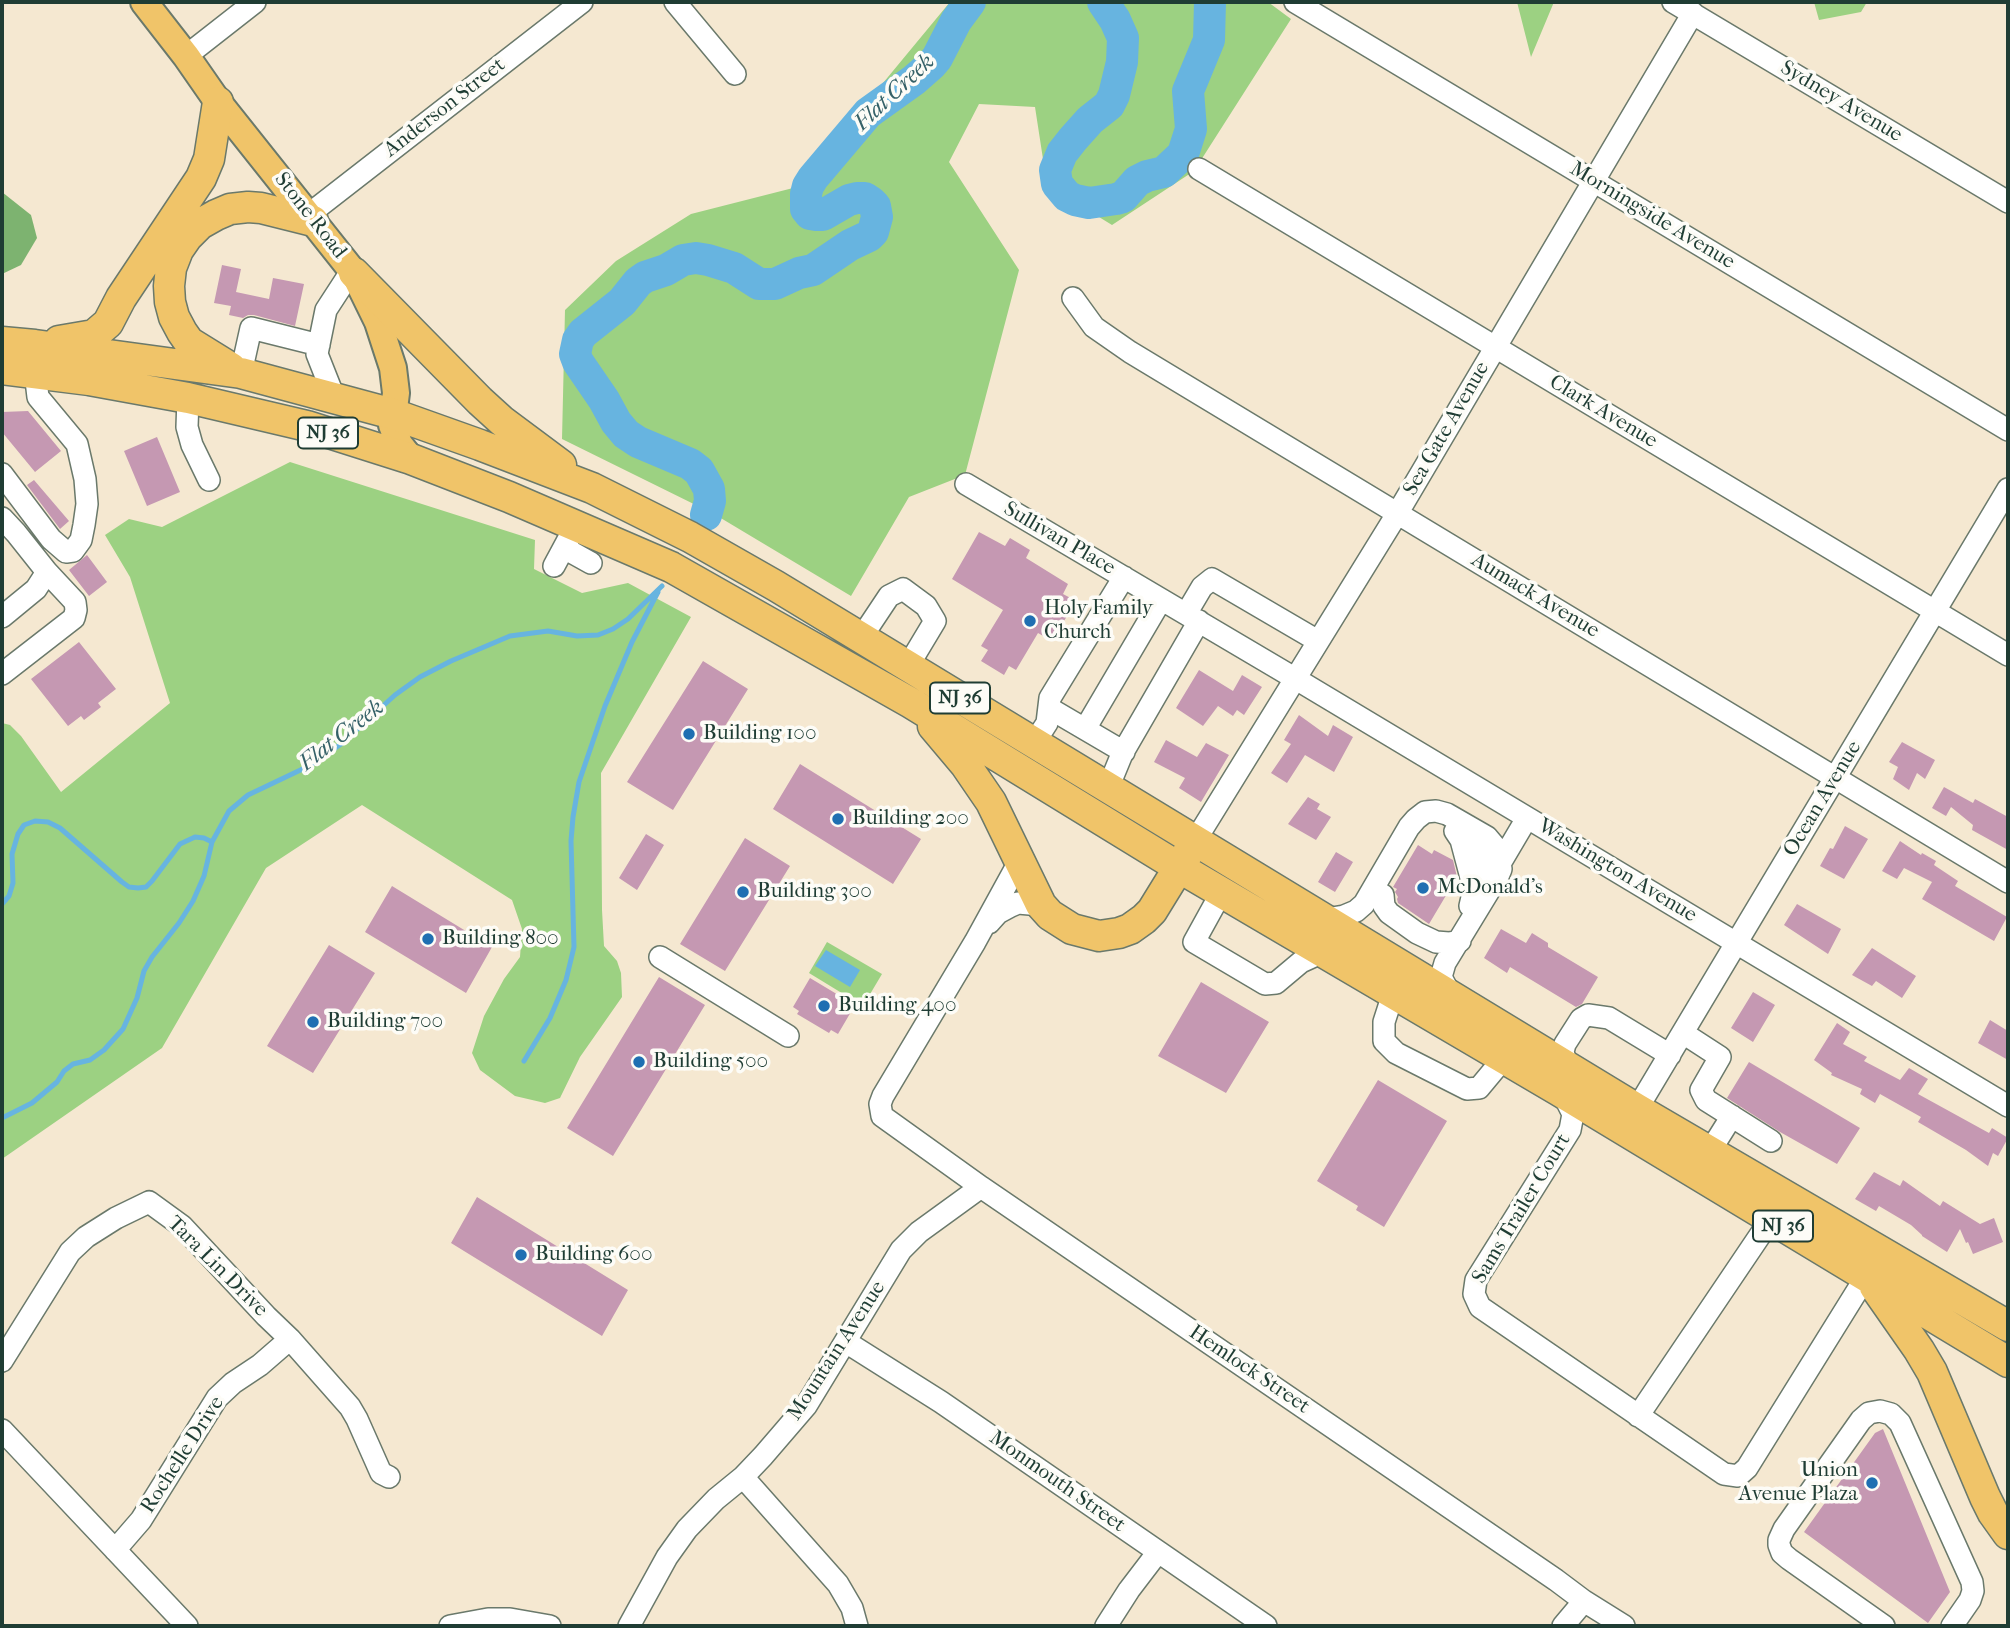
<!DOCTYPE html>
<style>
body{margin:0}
#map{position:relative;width:2010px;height:1628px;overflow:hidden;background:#f5e8d1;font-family:"IM FELL French Canon",serif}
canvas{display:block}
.frame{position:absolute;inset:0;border:4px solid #1f3d34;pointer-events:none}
</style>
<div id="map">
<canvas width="2010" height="1628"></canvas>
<div class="frame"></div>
</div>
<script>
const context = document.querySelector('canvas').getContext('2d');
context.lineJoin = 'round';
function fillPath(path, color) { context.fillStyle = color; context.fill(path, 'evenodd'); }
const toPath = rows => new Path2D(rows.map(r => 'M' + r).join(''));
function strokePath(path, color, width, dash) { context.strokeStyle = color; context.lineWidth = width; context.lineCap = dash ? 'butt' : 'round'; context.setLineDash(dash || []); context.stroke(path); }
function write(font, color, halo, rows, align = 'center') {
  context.font = font + ' "IM FELL French Canon",serif'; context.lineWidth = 7; context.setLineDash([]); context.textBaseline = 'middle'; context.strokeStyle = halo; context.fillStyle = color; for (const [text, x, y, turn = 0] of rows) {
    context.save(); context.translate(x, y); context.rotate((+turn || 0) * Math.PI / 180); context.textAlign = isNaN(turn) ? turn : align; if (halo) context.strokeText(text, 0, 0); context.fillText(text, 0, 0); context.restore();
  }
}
const green = toPath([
 [950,2,1268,2,1291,19,1194,171,1112,225,1047,185,1035,107,979,104,949,162,1019,270,965,475,909,497,851,596,714,514,562,439,565,310,616,261,691,214,797,187],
 [1517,2,1554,2,1531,57],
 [1814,2,1867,2,1861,12,1819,20],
 [290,462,535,540,534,569,582,593,628,583,691,617,601,773,602,910,604,946,617,961,621,973,622,997,580,1057,560,1098,545,1103,515,1096,480,1070,472,1053,484,1016,504,979,520,957,522,929,512,900,362,805,266,868,162,1048,2,1159,2,723,10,725,21,736,61,792,170,703,130,577,105,535,129,519,162,527],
 [827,942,882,974,863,1006,809,973]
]);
const forest = toPath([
 [2,192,31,215,37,238,21,265,2,274]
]);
const water = toPath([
 [826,950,860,970,850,987,815,966]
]);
const stream = toPath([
 [2,904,9,896,13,883,12,854,18,834,24,825,35,821,48,822,60,828,122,882,129,887,138,888,146,887,152,881,180,844,195,837,204,838,212,842],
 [524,1061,550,1018,566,980,574,947,571,841,573,817,579,782,605,706,632,642,658,592],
 [2,1118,32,1103,57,1082,64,1071,73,1064,90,1060,104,1050,123,1029,137,998,144,971,152,957,179,923,193,901,204,876,212,842,229,811,248,795,311,765,341,744,395,695,420,677,451,661,510,636,548,631,577,636,598,635,613,629,628,619,662,586]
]);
const river = toPath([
 [1103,2,1115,20,1123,38,1122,62,1114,95,1109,105,1090,120,1073,139,1062,153,1055,170,1057,184,1067,196,1075,200,1089,203,1116,199,1123,197,1137,181,1147,176,1164,172,1183,154,1191,129,1188,91,1209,40,1210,2],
 [706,515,710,501,709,489,699,471,690,464,638,442,626,434,616,422,604,400,578,362,575,354,578,340,583,333,622,302,638,282,645,277,666,270,683,260,696,258,708,260,734,268,759,284,775,284,799,273,813,270,850,245,869,236,873,232,877,217,875,206,871,202,865,198,857,198,849,200,823,215,816,215,810,214,806,209,806,194,808,186,813,178,868,113,914,80,931,65,937,58,956,21,970,2]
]);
const building = toPath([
 [222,265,241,269,236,292,269,299,273,278,304,284,295,326,254,315,248,315,243,318,229,315,231,306,214,303],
 [28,411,61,451,35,472,2,432,2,412],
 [157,437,180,492,147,506,124,451],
 [34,480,69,521,60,529,27,485],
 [979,532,1005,546,1010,538,1030,550,1026,558,1068,584,1063,594,1076,601,1052,641,1038,633,1016,670,1009,666,1004,675,981,661,988,650,981,646,1003,610,952,579],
 [87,555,107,582,89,596,69,570],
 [79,642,116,689,98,703,101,707,84,720,81,716,68,726,31,679],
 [703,661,748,689,673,810,627,782],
 [1199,670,1233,691,1242,675,1262,687,1244,715,1237,710,1233,716,1218,706,1203,726,1176,708],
 [1299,715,1328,736,1333,725,1353,737,1334,772,1305,755,1287,783,1271,773,1291,744,1284,740],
 [1166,740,1197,757,1206,743,1229,755,1201,802,1179,788,1185,778,1154,762],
 [1902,742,1935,760,1925,779,1917,773,1909,790,1893,779,1898,767,1889,762],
 [800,764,921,839,893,884,773,809],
 [1944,787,1973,803,1975,799,2008,817,2008,850,1972,830,1973,825,1951,807,1946,816,1932,808],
 [1308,797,1320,804,1317,809,1331,817,1316,840,1288,824],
 [1845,826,1868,839,1844,879,1820,866,1830,848,1833,849],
 [646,834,664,845,637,890,619,878],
 [745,838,790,866,725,971,680,944],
 [1900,841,1921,855,1922,853,1936,861,1934,865,1958,881,1955,886,2007,917,1994,941,1922,899,1932,882,1904,868,1897,879,1882,871],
 [1418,845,1432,854,1434,850,1453,860,1457,877,1429,924,1398,903,1397,899,1398,897,1395,892,1397,889,1393,887],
 [1336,852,1353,862,1335,892,1318,882],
 [392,886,492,947,466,993,365,932],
 [1797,904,1841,929,1828,954,1784,925],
 [1501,929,1526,943,1532,933,1548,943,1548,947,1598,977,1582,1004,1576,1007,1510,967,1507,973,1484,958],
 [329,945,375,973,313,1073,267,1046],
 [1872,948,1916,976,1902,998,1876,981,1872,986,1852,975],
 [659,977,705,1005,613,1156,567,1128],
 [810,978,855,1005,838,1034,831,1030,829,1033,797,1014,799,1011,793,1007],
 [1201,982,1269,1022,1226,1093,1158,1056],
 [1753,992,1775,1005,1753,1042,1731,1028],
 [1990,1020,2008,1031,2008,1060,1978,1043],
 [1837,1023,1850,1032,1843,1044,1867,1057,1864,1061,1900,1080,1909,1068,1928,1079,1918,1094,1989,1133,1992,1128,2008,1138,1998,1156,1993,1153,1988,1166,1966,1150,1918,1122,1921,1117,1880,1094,1875,1103,1860,1094,1862,1089,1831,1075,1832,1073,1814,1060],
 [1749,1062,1860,1128,1837,1164,1780,1132,1727,1098],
 [1378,1080,1447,1121,1384,1227,1356,1210,1358,1206,1317,1181],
 [1874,1172,1900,1186,1903,1180,1940,1206,1943,1201,1980,1224,1994,1218,2003,1242,1973,1254,1968,1242,1966,1243,1960,1229,1947,1252,1922,1236,1922,1235,1911,1225,1879,1206,1876,1211,1855,1199],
 [477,1197,628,1290,602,1336,451,1243],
 [1883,1429,1950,1592,1928,1623,1804,1532,1875,1433]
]);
const minor = toPath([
 [675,2,735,74],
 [1295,2,2008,430],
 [1673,2,2008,202],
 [186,56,255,2],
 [1199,169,2008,655],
 [308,215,582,2],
 [1073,298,1094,327,1130,352,2008,882],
 [241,373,251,328,319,345],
 [334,397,317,354,326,310,352,270],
 [188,398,187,427,192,445,209,480],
 [2,474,51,539,66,552,73,551,81,540,84,525,87,504,85,479,77,444,38,397,35,372],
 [966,484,1296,679,2008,1106],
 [2,518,16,533,47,572,75,602,76,610,74,618,2,674],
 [564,548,591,563],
 [554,566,576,525],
 [1186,614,1202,587,1212,579,1318,641],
 [2,617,36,589,47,572],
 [861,638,889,596,903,589,926,606,935,621,908,666],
 [1049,708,1124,752],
 [1085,729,1161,600],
 [1034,743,1047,723,1050,698,1124,577],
 [1108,788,1122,754,1199,621],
 [1455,831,1461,840,1474,889],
 [1466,838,1480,847,1486,860,1484,870,1474,889,1470,906],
 [1195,841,1397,514,1693,13],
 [1020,860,975,942,883,1096,880,1104,882,1116,981,1187,1556,1580,1584,1601,1624,1626],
 [1501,862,1527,818],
 [1221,893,1194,942,1265,984,1276,983,1301,962,1323,952],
 [1383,895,1384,906,1389,913,1417,933,1436,942,1449,943,1460,941],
 [1326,919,1344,916,1356,911,1364,904,1409,827,1416,819,1425,812,1436,811,1447,814,1487,837,1498,850,1501,869,1498,876,1445,963,1441,977,1450,994],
 [989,923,998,913,1011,906,1018,903,1041,905],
 [660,957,788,1036],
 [1393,994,1384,1022,1384,1041,1396,1053,1467,1089,1479,1088,1504,1058],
 [1683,1033,1720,1057,1701,1090,1706,1100,1771,1141],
 [1571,1068,1565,1059,1563,1052,1565,1044,1581,1019,1588,1015,1609,1018,1670,1055],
 [1560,1093,1567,1102,1573,1114,1570,1130,1476,1280,1474,1294,1480,1307,1724,1474,1738,1476,1747,1468,1867,1275],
 [1637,1109,2008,489],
 [1710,1151,1732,1116],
 [846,1342,941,1402,1266,1626],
 [2,1361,70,1252,86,1237,116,1218,149,1202,182,1226,266,1316,290,1339,350,1407,357,1419,381,1473,389,1477],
 [1638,1416,1771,1219],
 [2,1430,187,1626],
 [743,1477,838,1584,852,1608,857,1626],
 [115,1550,141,1520,217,1398,233,1383,260,1365,290,1339],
 [450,1626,488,1619,510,1619,550,1626],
 [629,1626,667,1557,687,1529,716,1499,743,1477,763,1456,806,1406,901,1250,919,1232,981,1187],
 [1106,1626,1129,1590,1158,1552],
 [1563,1626,1584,1601],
 [1884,1626,1789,1559,1782,1553,1779,1545,1779,1540,1784,1529,1861,1420,1869,1413,1880,1411,1891,1414,1900,1423,1972,1582,1973,1591,1970,1600,1952,1626]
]);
const major = toPath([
 [144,2,186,56,218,102,354,273,378,322,393,368,396,393,392,425,399,444,411,459]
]);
const highway = toPath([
 [354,273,480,401,502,421,561,465],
 [59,341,94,335,108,323,121,298,201,178,209,159,218,102],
 [2,342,35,345,241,373,393,414,480,445,592,488,690,537,776,586,1637,1109,2008,1326],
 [231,368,189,342,182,332,174,317,170,302,169,286,171,268,178,250,187,237,200,224,216,215,230,209,248,207,261,208,313,221],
 [2,369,89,380,188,398,307,426,411,459,509,497,671,567,911,703,1180,868,1558,1090,2008,1362],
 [933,726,965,764,991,802,1041,905,1050,915,1072,929,1099,936,1119,933,1130,929,1144,919,1152,911,1189,851],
 [1875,1287,1919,1350,1932,1372,1985,1497,1993,1513,2008,1534]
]);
const markers = [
 [1030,621,7,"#1f6fb2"],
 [689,734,7,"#1f6fb2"],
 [838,819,7,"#1f6fb2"],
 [1423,888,7,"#1f6fb2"],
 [743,892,7,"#1f6fb2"],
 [428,939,7,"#1f6fb2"],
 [824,1006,7,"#1f6fb2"],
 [313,1022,7,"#1f6fb2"],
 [639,1062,7,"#1f6fb2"],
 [521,1255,7,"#1f6fb2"],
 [1872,1483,7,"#1f6fb2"]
];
const shields = [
 [328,433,60],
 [960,698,60],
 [1783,1226,60]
];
const shieldNames = [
 ["NJ 36",328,433],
 ["NJ 36",960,698],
 ["NJ 36",1783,1226]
];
const streetNames = [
 ["Sydney Avenue",1841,102,31],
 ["Anderson Street",445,108,-38],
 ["Stone Road",310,216,52],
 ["Morningside Avenue",1652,216,31],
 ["Clark Avenue",1603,412,31],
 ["Sea Gate Avenue",1447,429,-60],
 ["Sullivan Place",1059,539,30],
 ["Aumack Avenue",1535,596,31],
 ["Ocean Avenue",1823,799,-59],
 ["Washington Avenue",1617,871,31],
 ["Sams Trailer Court",1522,1209,-59],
 ["Tara Lin Drive",217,1267,45],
 ["Mountain Avenue",837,1351,-57],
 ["Hemlock Street",1249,1370,34],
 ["Rochelle Drive",183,1455,-57],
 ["Monmouth Street",1057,1482,35]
];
const poiNames = [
 ["Holy Family",1044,609],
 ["Church",1044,633],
 ["Building 100",703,734],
 ["Building 200",852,819],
 ["McDonald's",1437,888],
 ["Building 300",757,892],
 ["Building 800",442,939],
 ["Building 400",838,1006],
 ["Building 700",327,1022],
 ["Building 500",653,1062],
 ["Building 600",535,1255],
 ["Union",1858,1471,"right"],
 ["Avenue Plaza",1858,1495,"right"]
];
const waterNames = [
 ["Flat Creek",895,93,-43],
 ["Flat Creek",342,736,-38]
];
fillPath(green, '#9cd182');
fillPath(forest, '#7db370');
fillPath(water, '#67b4e0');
strokePath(stream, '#67b4e0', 5);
strokePath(river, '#67b4e0', 32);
fillPath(building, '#c598b2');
strokePath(minor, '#6a796b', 24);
strokePath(major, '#6a796b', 30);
strokePath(highway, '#6a796b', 33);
strokePath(minor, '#fff', 21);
strokePath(major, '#f0c469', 26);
strokePath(highway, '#f0c469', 30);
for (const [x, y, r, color] of markers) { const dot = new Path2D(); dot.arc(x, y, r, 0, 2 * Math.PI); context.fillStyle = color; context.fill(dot); strokePath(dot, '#fdfcf7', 2.5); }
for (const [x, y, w] of shields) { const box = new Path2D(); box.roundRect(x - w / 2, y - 15.5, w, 31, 5); context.fillStyle = '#fdfcf7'; context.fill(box); strokePath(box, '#1f3d34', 2); }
write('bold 19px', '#1f3d34', null, shieldNames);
write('21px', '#1f3d34', '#fdfcf7', streetNames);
write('21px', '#1f3d34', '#fdfcf7', poiNames, 'left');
write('italic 23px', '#356168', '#fdfcf7', waterNames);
</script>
